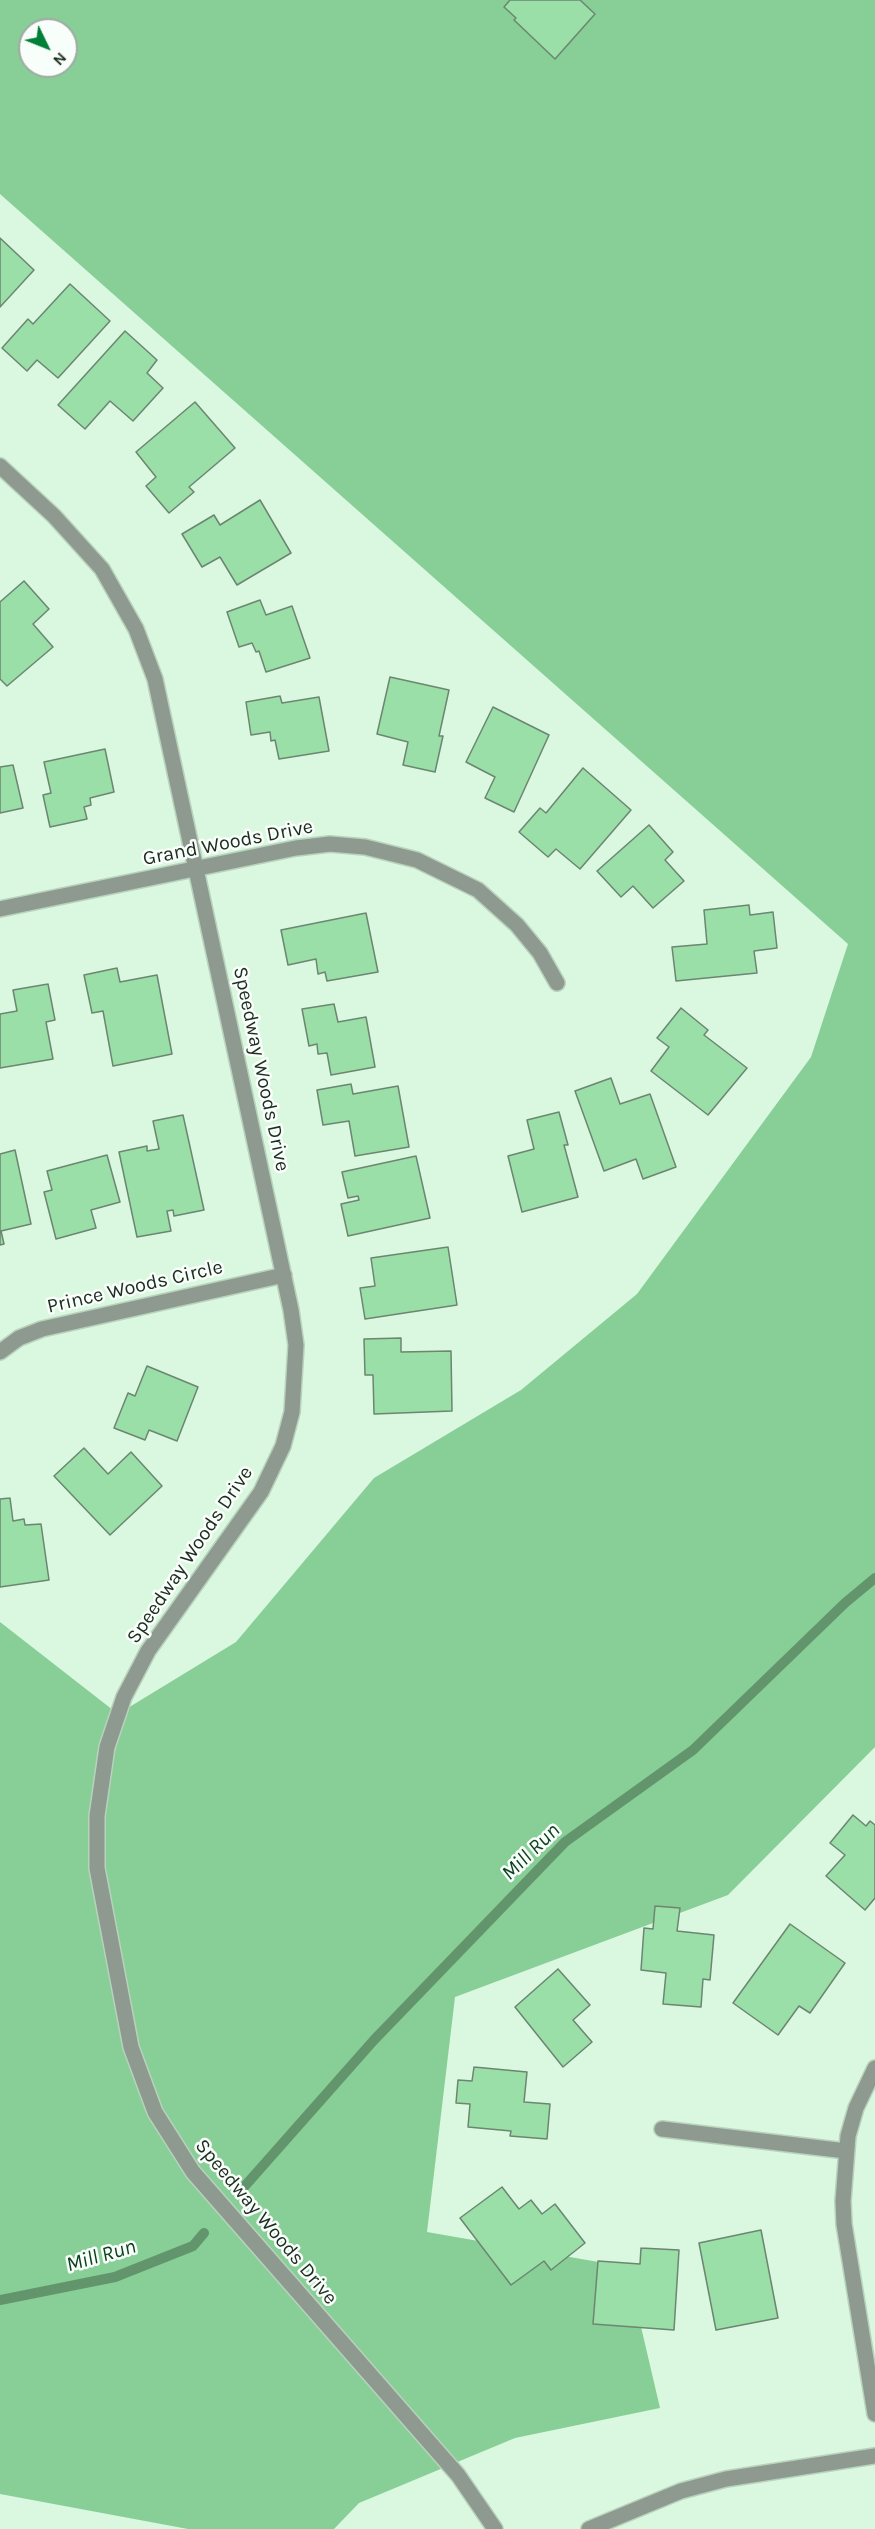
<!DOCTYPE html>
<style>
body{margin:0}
#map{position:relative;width:875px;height:2529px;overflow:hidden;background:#daf7df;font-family:Karla,sans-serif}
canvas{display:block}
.north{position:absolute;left:18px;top:18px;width:60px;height:60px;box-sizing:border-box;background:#f8fef9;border:2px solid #a1a9a3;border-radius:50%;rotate:133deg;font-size:16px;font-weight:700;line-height:24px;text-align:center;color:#1f2a21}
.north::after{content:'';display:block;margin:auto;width:21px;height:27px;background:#007f38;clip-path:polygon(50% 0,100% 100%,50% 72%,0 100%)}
</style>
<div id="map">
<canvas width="875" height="2529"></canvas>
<div class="north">N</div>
</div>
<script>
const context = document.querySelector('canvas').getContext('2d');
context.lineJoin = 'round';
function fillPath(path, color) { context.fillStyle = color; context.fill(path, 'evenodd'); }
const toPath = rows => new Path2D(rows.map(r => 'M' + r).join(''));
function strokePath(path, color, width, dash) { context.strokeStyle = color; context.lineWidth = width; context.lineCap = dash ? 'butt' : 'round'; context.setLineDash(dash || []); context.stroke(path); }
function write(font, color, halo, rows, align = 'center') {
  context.font = font + ' Karla,sans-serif'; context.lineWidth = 5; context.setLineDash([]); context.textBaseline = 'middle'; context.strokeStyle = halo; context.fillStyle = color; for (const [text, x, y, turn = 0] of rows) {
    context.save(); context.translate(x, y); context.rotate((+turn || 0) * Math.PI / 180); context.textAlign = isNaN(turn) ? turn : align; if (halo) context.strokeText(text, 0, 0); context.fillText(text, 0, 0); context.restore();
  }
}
const forest = toPath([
 [0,0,875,0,875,1747,728,1895,455,1997,427,2232,627,2267,660,2408,515,2438,359,2503,334,2529,188,2529,0,2494,0,1622,118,1714,236,1642,374,1478,521,1390,637,1294,811,1057,848,944,0,194],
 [30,30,66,30,66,66,30,66]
]);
const stream = toPath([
 [244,2187,374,2040,565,1842,693,1750,845,1603,875,1578],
 [0,2300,115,2277,193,2246,204,2233]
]);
const building = toPath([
 [510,0,580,0,595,14,555,59,514,20,516,18,504,7,510,0],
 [0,238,34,270,0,307,0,238],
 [70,284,110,321,58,378,37,360,27,371,2,348,28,319,33,324,70,284],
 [125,331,157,360,147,373,163,388,133,421,110,401,85,429,58,405,125,331],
 [195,402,235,448,189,487,194,492,169,513,146,486,156,477,136,452,195,402],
 [260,500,291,553,237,585,220,557,202,567,182,534,214,515,220,525,260,500],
 [24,581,49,609,33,624,53,647,7,686,0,679,0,602,24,581],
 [260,600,266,615,292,606,310,658,266,672,259,651,256,652,252,643,239,647,227,612,260,600],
 [390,677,449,690,439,736,443,736,435,772,403,765,408,742,377,734,390,677],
 [280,696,282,703,319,697,329,751,279,759,275,740,271,741,270,732,251,735,246,702,280,696],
 [493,707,549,735,514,812,485,798,495,777,466,762,493,707],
 [105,749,114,792,90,798,91,805,84,807,87,819,50,827,43,795,51,793,44,762,105,749],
 [13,765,23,808,0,813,0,767,13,765],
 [583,768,631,810,580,869,556,849,548,857,519,832,540,808,546,813,583,768],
 [649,825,673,852,665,860,684,881,653,908,633,886,621,897,597,871,649,825],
 [749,905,750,915,773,912,777,948,754,951,757,973,676,981,672,947,707,944,704,910,749,905],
 [366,913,378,972,327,981,325,972,318,974,316,959,288,965,281,930,366,913],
 [117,968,120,982,157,975,172,1054,113,1066,103,1011,92,1013,84,975,117,968],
 [48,984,55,1020,46,1022,53,1059,0,1068,0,1014,17,1011,13,990,48,984],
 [334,1004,338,1022,366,1017,375,1067,331,1075,327,1053,318,1054,317,1044,309,1046,302,1009,334,1004],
 [681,1008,708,1030,704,1035,747,1068,708,1115,651,1071,669,1047,657,1038,681,1008],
 [611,1078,620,1104,650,1094,676,1167,643,1179,636,1159,604,1171,575,1091,611,1078],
 [351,1084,353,1094,398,1086,409,1147,355,1156,349,1121,323,1125,317,1090,351,1084],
 [559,1112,568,1145,564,1145,578,1197,522,1212,508,1156,534,1149,527,1120,559,1112],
 [183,1115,204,1210,174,1216,173,1210,167,1211,171,1231,137,1237,119,1152,147,1146,147,1151,159,1149,153,1121,183,1115],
 [15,1150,31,1224,1,1231,4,1244,0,1245,0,1154,15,1150],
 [107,1155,120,1202,91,1210,96,1228,56,1239,44,1192,52,1190,47,1171,107,1155],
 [416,1156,430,1218,348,1236,341,1204,359,1200,358,1196,348,1198,342,1172,416,1156],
 [448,1247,457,1305,365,1319,360,1288,375,1286,371,1258,448,1247],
 [401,1338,401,1352,451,1351,452,1411,374,1414,373,1375,365,1375,364,1339,401,1338],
 [147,1366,198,1387,177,1441,149,1430,145,1440,114,1428,128,1393,135,1396,147,1366],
 [84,1448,108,1474,131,1452,162,1486,110,1535,54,1476,84,1448],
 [10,1498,13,1521,24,1519,25,1525,41,1524,49,1580,0,1587,0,1499,10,1498],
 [853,1815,866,1826,870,1821,875,1825,875,1898,865,1910,826,1876,845,1855,830,1843,853,1815],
 [655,1906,680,1908,677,1931,714,1935,710,1980,703,1979,701,2007,663,2004,666,1973,641,1970,644,1928,653,1929,655,1906],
 [790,1924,845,1963,810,2013,799,2006,778,2035,733,2003,790,1924],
 [558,1969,590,2005,573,2020,592,2042,563,2067,515,2007,558,1969],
 [474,2067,527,2072,524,2102,550,2104,547,2139,510,2136,511,2131,468,2127,470,2104,456,2103,458,2080,472,2081,474,2067],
 [502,2187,519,2209,531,2200,542,2214,555,2204,585,2243,551,2270,544,2261,511,2285,460,2218,502,2187],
 [761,2230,778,2318,716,2330,699,2243,761,2230],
 [641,2248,679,2250,674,2330,593,2324,598,2261,640,2264,641,2248]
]);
const street = toPath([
 [0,466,54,516,102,569,136,629,155,679,291,1310,296,1345,292,1412,283,1446,261,1492,148,1651,124,1697,107,1747,97,1816,97,1868,131,2047,155,2112,193,2172,458,2475,495,2529],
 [0,909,296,848,330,844,365,847,417,860,478,890,517,925,540,953,557,983],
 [0,1352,19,1338,42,1329,284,1275],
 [875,2068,856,2108,848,2136,843,2201,844,2224,875,2414],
 [662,2129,846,2151],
 [589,2529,681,2491,726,2479,875,2456]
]);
const streetNames = [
 ["Grand Woods Drive",228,843,-11],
 ["Speedway Woods Drive",261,1069,78],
 ["Prince Woods Circle",135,1287,-13],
 ["Speedway Woods Drive",190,1555,-56],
 ["Speedway Woods Drive",266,2222,50]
];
const waterNames = [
 ["Mill Run",531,1852,-44],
 ["Mill Run",101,2256,-16]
];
fillPath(forest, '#88ce97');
strokePath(stream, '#62956c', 10);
fillPath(building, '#99dfa7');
strokePath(building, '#6c8671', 1.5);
strokePath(street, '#b8d2bd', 18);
strokePath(street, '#8e9a8f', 15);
write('20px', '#1f2a21', '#f8fef9', streetNames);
write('italic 21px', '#0d411e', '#f8fef9', waterNames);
</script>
